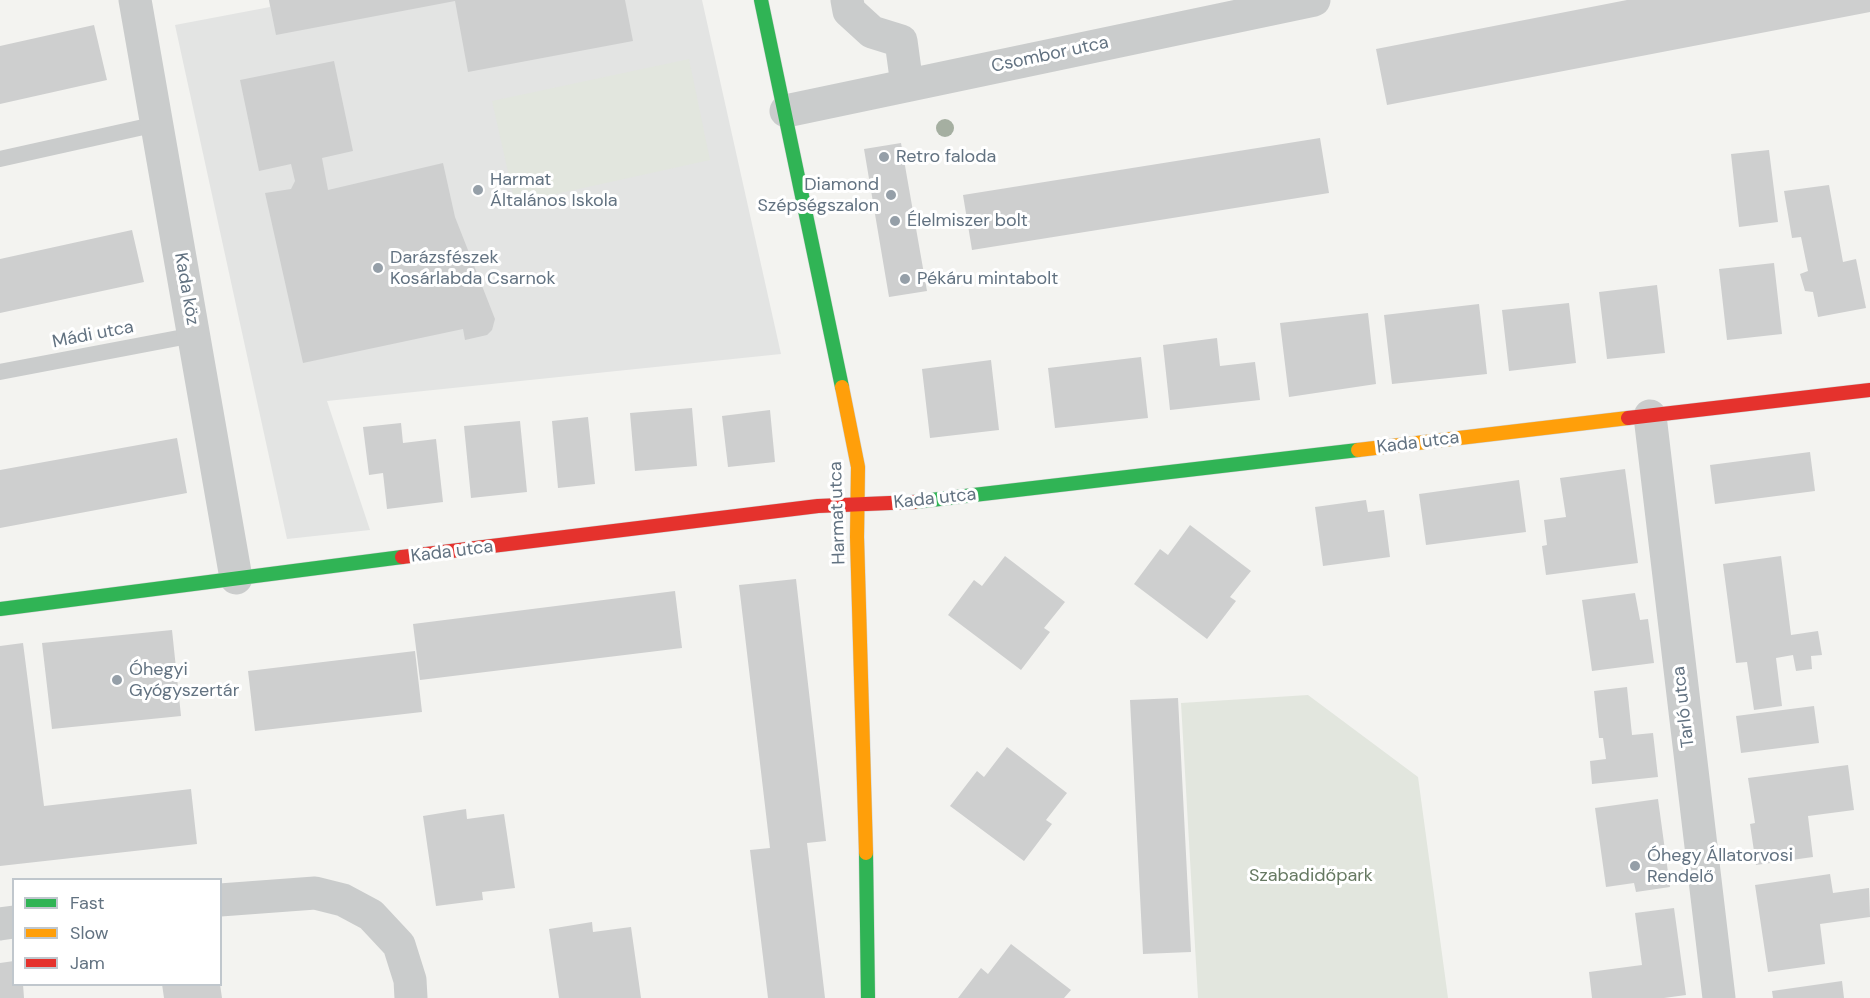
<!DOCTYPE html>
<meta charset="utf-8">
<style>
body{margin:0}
#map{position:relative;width:1870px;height:998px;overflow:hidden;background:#f3f3f0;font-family:"DM Sans",sans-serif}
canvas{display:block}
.legend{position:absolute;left:12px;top:878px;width:210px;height:108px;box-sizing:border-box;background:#fff;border:2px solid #c0c7cd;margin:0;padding:8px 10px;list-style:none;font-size:18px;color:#627281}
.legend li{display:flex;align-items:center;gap:12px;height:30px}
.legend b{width:30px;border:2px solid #c0c7cd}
</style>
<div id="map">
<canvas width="1870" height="998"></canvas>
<ul class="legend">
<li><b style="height:8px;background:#30b455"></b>Fast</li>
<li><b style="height:8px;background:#ff9f0a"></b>Slow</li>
<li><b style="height:8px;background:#e5322d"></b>Jam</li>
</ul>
</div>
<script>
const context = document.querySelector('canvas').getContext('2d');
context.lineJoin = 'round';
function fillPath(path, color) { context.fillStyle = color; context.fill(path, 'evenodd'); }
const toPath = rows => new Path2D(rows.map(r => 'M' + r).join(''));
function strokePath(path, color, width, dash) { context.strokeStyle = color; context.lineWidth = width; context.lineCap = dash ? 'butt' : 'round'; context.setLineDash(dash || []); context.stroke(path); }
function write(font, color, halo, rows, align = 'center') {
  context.font = font + ' "DM Sans",sans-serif'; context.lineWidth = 6; context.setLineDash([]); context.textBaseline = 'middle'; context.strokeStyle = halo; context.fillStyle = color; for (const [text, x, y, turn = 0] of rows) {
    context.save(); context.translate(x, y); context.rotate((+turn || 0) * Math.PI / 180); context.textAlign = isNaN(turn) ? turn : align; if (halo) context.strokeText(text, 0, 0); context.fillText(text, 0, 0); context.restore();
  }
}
const built = toPath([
 [269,0,702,0,781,354,327,401,370,530,287,539,175,25,270,7]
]);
const green = toPath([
 [689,59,710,160,515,203,492,101],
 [1308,695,1418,777,1448,998,1198,998,1181,703]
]);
const building = toPath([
 [269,0,625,0,633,41,468,72,455,1,276,35],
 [1627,0,1870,0,1870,12,1387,105,1376,49],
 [94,25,107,80,0,104,0,46],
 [334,61,353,151,322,158,328,190,443,163,455,217,495,319,492,330,487,335,465,340,463,329,303,363,265,193,291,189,295,181,291,164,259,171,240,80],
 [1320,138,1329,193,972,250,963,195],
 [901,143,927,291,889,297,864,149],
 [1769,150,1778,222,1739,227,1731,154],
 [1829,185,1843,262,1856,259,1866,308,1818,317,1813,292,1805,291,1800,274,1808,271,1801,237,1792,238,1784,191],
 [132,230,144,282,0,313,0,259],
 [1774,263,1782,334,1727,340,1719,269],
 [1657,285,1665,353,1607,359,1599,292],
 [1569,303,1576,363,1509,371,1502,310],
 [1479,304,1487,374,1392,384,1384,315],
 [1368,313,1376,384,1289,397,1280,323],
 [1217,338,1220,366,1255,362,1260,400,1170,410,1163,345],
 [1141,357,1148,418,1055,428,1048,368],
 [991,360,999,430,930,438,922,369],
 [692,408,697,466,635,471,630,413],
 [770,410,775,462,728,467,722,416],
 [588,417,595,484,558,488,552,421],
 [520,421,527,492,471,498,464,426],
 [401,423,403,443,436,439,443,502,387,509,383,473,369,475,363,427],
 [177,438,187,493,0,528,0,470],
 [1810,452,1815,491,1715,504,1710,465],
 [1625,469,1638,563,1546,575,1542,546,1547,545,1544,520,1566,517,1560,478],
 [1519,480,1526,532,1426,545,1419,494],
 [1366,500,1368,512,1384,510,1390,557,1323,566,1315,507],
 [1190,525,1251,571,1230,597,1236,601,1207,639,1134,584,1160,549,1168,555],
 [1005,556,1065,602,1044,628,1050,632,1021,670,948,615,974,580,982,586],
 [1781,556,1791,635,1818,631,1822,655,1811,656,1812,669,1796,671,1793,655,1776,658,1782,706,1754,710,1747,662,1736,663,1723,564],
 [796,579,826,841,807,843,825,998,768,998,750,850,770,848,739,585],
 [675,591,682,648,420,680,413,624],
 [1635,593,1640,620,1648,619,1654,663,1592,671,1582,600],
 [172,630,181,716,52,729,42,643],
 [23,643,44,806,191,789,197,844,0,866,0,646],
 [415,651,422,712,255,731,248,671],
 [1627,687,1632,735,1653,733,1658,777,1592,784,1590,761,1606,759,1603,738,1599,738,1594,691],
 [1178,698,1191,952,1143,954,1130,700],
 [1814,706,1819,743,1741,753,1736,716],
 [1007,747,1067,793,1046,820,1052,824,1024,861,950,806,977,771,984,777],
 [1848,765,1854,810,1808,816,1813,857,1756,865,1750,824,1755,823,1748,778],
 [1658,799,1670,887,1636,892,1634,883,1606,887,1595,808],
 [466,809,467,819,504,814,515,888,482,892,483,900,436,906,423,816],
 [1830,874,1833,893,1869,888,1870,917,1820,924,1825,964,1768,972,1755,885],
 [1674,908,1686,995,1664,998,1592,998,1589,972,1642,965,1635,913],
 [592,922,593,932,631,927,641,998,559,998,549,929],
 [1011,944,1071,990,1064,998,958,998,981,968,988,974],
 [14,961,14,984,23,984,24,998,0,998,0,963],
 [1842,981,1844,998,1773,998,1772,991],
 [162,984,220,984,222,998,164,998]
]);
const lane = toPath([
 [0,159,157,124],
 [0,372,194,335]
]);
const street = toPath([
 [135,0,236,578],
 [847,0,849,11,872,32,901,41,907,85],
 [786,111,1314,0],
 [1650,416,1719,998],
 [220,900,315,893,343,900,371,915,399,945,410,980,411,998],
 [0,924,14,922]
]);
const fast = toPath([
 [761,0,842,387],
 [914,502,1358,450],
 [0,609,402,557],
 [866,853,868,998]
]);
const slow = toPath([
 [842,387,858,467,857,537,866,853],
 [1358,450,1628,418]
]);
const jam = toPath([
 [1628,418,1870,390],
 [402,557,818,506,914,502]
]);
const trees = [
 [945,128]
];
const markers = [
 [884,157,6,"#959fa8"],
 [478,190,6,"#959fa8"],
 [891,195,6,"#959fa8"],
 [895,221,6,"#959fa8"],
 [378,268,6,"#959fa8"],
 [905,279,6,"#959fa8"],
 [117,680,6,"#959fa8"],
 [1635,866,6,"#959fa8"]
];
const streetNames = [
 ["Csombor utca",1050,55,-12],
 ["Kada köz",186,289,80],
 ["Mádi utca",93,335,-11],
 ["Kada utca",1418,443,-7],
 ["Kada utca",935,499,-6],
 ["Harmat utca",838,513,-92],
 ["Kada utca",452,552,-7],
 ["Tarló utca",1684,707,-97]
];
const poiNames = [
 ["Retro faloda",896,157],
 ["Harmat",490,180],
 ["Általános Iskola",490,201],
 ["Diamond",879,185,"right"],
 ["Szépségszalon",879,206,"right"],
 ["Élelmiszer bolt",907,221],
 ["Darázsfészek",390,258],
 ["Kosárlabda Csarnok",390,279],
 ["Pékáru mintabolt",917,279],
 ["Óhegyi",129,670],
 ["Gyógyszertár",129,691],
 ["Óhegy Állatorvosi",1647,856],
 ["Rendelő",1647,877]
];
const parkNames = [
 ["Szabadidőpark",1311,876]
];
fillPath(built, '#e3e4e3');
fillPath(green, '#e2e6de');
fillPath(building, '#cecfcf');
strokePath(fast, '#cfd1d0', 15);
strokePath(slow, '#cfd1d0', 15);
strokePath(jam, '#cfd1d0', 15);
strokePath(lane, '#cacccc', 16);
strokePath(street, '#cacccc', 33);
strokePath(fast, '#30b455', 14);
strokePath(slow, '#ff9f0a', 14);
strokePath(jam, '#e5322d', 14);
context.fillStyle = '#a5afa1';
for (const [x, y] of trees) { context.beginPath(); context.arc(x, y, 9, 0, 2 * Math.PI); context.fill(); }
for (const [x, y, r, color] of markers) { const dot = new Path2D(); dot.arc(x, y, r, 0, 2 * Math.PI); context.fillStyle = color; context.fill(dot); strokePath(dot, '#fff', 2); }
write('18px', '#627281', '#fff', streetNames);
write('18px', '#627281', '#fff', poiNames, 'left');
write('18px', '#657861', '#fff', parkNames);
</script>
